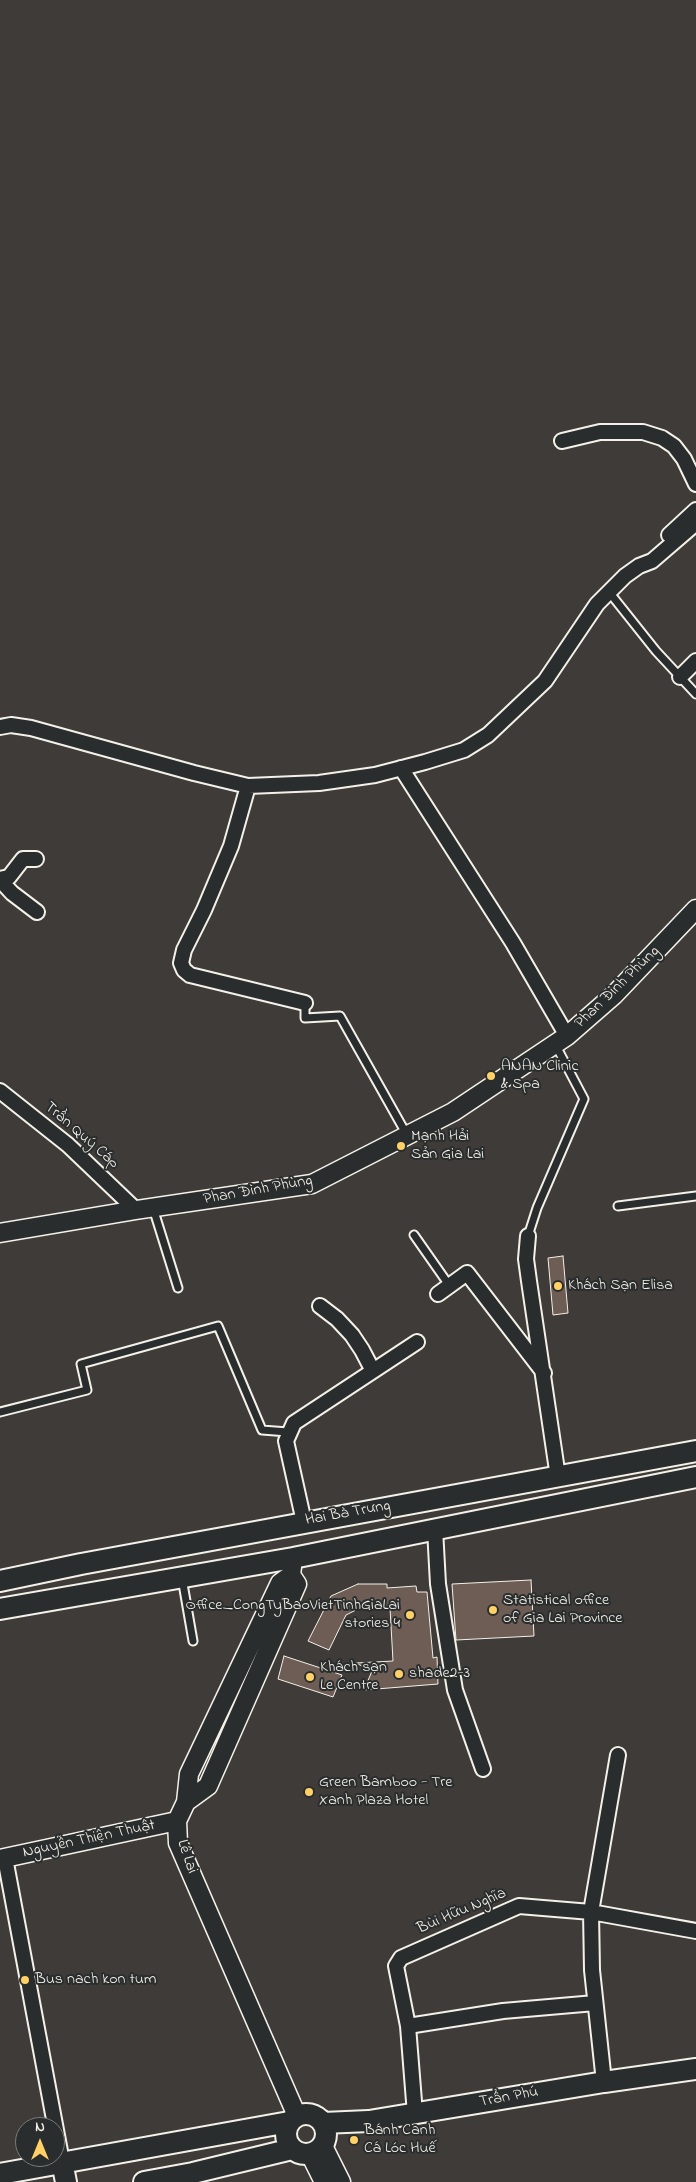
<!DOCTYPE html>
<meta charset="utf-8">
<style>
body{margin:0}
#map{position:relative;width:696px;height:2182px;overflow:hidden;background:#3e3b39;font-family:"Indie Flower",sans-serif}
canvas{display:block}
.north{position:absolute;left:15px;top:2117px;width:50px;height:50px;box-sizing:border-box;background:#2a2d2e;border:1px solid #7b7b78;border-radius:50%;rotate:0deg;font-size:14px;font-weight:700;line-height:20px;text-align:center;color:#f4f1e8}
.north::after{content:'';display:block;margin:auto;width:18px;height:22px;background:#ffd166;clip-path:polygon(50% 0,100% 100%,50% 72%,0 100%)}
</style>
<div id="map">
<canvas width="696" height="2182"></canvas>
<div class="north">N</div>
</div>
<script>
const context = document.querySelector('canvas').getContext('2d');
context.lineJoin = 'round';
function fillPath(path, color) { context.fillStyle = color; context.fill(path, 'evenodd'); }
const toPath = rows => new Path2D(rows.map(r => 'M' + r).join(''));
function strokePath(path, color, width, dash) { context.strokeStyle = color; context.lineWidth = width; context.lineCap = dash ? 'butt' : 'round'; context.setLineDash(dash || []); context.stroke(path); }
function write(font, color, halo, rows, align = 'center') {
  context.font = font + ' "Indie Flower",sans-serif'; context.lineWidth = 4; context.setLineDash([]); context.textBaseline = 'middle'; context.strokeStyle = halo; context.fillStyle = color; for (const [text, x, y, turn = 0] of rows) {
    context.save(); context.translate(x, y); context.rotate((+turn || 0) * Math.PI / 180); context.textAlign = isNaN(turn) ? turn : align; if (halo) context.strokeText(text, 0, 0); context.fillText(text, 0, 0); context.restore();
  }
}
const building = toPath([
 [563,1256,568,1313,553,1315,548,1258,563,1256],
 [531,1580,534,1636,456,1640,452,1584,531,1580],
 [358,1584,387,1584,387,1588,416,1586,417,1592,427,1592,433,1658,437,1657,438,1684,364,1690,372,1671,356,1663,393,1661,390,1608,360,1608,346,1615,329,1650,308,1641,331,1596,358,1584],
 [284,1656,342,1675,333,1697,278,1679,284,1656]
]);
const service = toPath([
 [609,592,656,651,696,694],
 [305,1003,305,1018,340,1016,407,1135],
 [618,1206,696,1196],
 [153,1208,178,1288],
 [414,1235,449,1285],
 [528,1236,537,1208,584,1099,555,1044],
 [0,1412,87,1390,81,1364,218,1326,262,1430,288,1432],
 [182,1578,193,1641]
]);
const minor = toPath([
 [562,441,600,432,643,432,662,438,674,446,684,459,696,484],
 [669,535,696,510],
 [680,677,696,661],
 [0,727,11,725,31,728,194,773,248,786,319,783,375,775,425,762,464,750,488,735,545,681,597,604,625,576,639,566,652,561,696,523],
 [401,768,513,943,567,1036],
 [248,786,231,846,204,910,184,950,181,963,184,970,190,975,305,1003],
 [0,879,9,877,23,859,36,859],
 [0,880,12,893,37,912],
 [0,1091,68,1145,136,1210],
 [528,1236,526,1259,529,1281,558,1477],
 [438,1294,467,1273,544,1373],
 [320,1306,337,1319,352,1335,362,1350,373,1371],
 [304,1522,286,1441,294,1423,417,1342],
 [435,1529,438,1584,455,1690,483,1769],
 [5,1858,62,2162],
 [408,2026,503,2011,595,2003],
 [604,2082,592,1970,591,1912,618,1755],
 [415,2114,408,2026,396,1966,401,1958,519,1906,591,1912,696,1931]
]);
const tertiary = toPath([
 [0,1233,136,1210,312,1184,453,1112,567,1036,614,995,696,909],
 [291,1575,280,1583,189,1774,186,1802,177,1821,178,1843,297,2116],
 [186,1802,208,1786,297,1584,291,1575,292,1567],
 [0,1859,177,1821],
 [323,2146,341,2182],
 [310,2154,324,2182]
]);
const secondary = toPath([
 [0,1581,81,1564,696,1451],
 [0,1609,293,1558,696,1477],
 '286 2134a20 20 0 1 1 40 0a20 20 0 1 1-40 0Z',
 [323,2123,369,2121,604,2082,696,2069],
 [62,2162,66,2182],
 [0,2174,289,2122],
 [144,2182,193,2173,292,2149]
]);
const markers = [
 [491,1076,5,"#ffd166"],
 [401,1146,5,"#ffd166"],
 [558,1286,5,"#ffd166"],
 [493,1610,5,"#ffd166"],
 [410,1615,5,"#ffd166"],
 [399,1674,5,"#ffd166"],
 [310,1677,5,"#ffd166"],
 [309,1792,5,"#ffd166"],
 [25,1980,5,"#ffd166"],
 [354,2140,5,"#ffd166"]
];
const streetNames = [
 ["Phan Đình Phùng",618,988,-44],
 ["Trần Quý Cáp",81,1136,41],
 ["Phan Đình Phùng",258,1191,-10],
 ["Hai Bà Trưng",348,1514,-10],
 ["Nguyễn Thiện Thuật",89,1840,-12],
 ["Lê Lai",186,1857,71],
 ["Bùi Hữu Nghĩa",462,1912,-23],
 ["Trần Phú",509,2098,-10]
];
const poiNames = [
 ["ANAN Clinic",501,1067],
 ["& Spa",501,1085],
 ["Mạnh Hải",411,1137],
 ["Sản Gia Lai",411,1155],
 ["Khách Sạn Elisa",568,1286],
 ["Statistical office",503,1601],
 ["of Gia Lai Province",503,1619],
 ["Office_CongTyBaoVietTinhGiaLai",400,1606,"right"],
 ["stories 4",400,1624,"right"],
 ["Khách sạn",320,1668],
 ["Le Centre",320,1686],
 ["shade2-3",409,1674],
 ["Green Bamboo - Tre",319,1783],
 ["Xanh Plaza Hotel",319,1801],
 ["Bus nach kon tum",35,1980],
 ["Bánh Canh",364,2131],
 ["Cá Lóc Huế",364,2149]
];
fillPath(building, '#6d5d54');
strokePath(building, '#f4f1e8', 1);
strokePath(service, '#f4f1e8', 11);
strokePath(minor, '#f4f1e8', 18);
strokePath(tertiary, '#f4f1e8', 21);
strokePath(secondary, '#f4f1e8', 24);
strokePath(service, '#2a2d2e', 7);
strokePath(minor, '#2a2d2e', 14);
strokePath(tertiary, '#2a2d2e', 18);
strokePath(secondary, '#2a2d2e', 20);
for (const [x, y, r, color] of markers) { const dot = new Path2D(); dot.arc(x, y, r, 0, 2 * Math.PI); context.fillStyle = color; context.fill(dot); strokePath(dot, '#2a2d2e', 2); }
write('16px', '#f4f1e8', '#2a2d2e', streetNames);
write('16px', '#f4f1e8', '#2a2d2e', poiNames, 'left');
</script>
